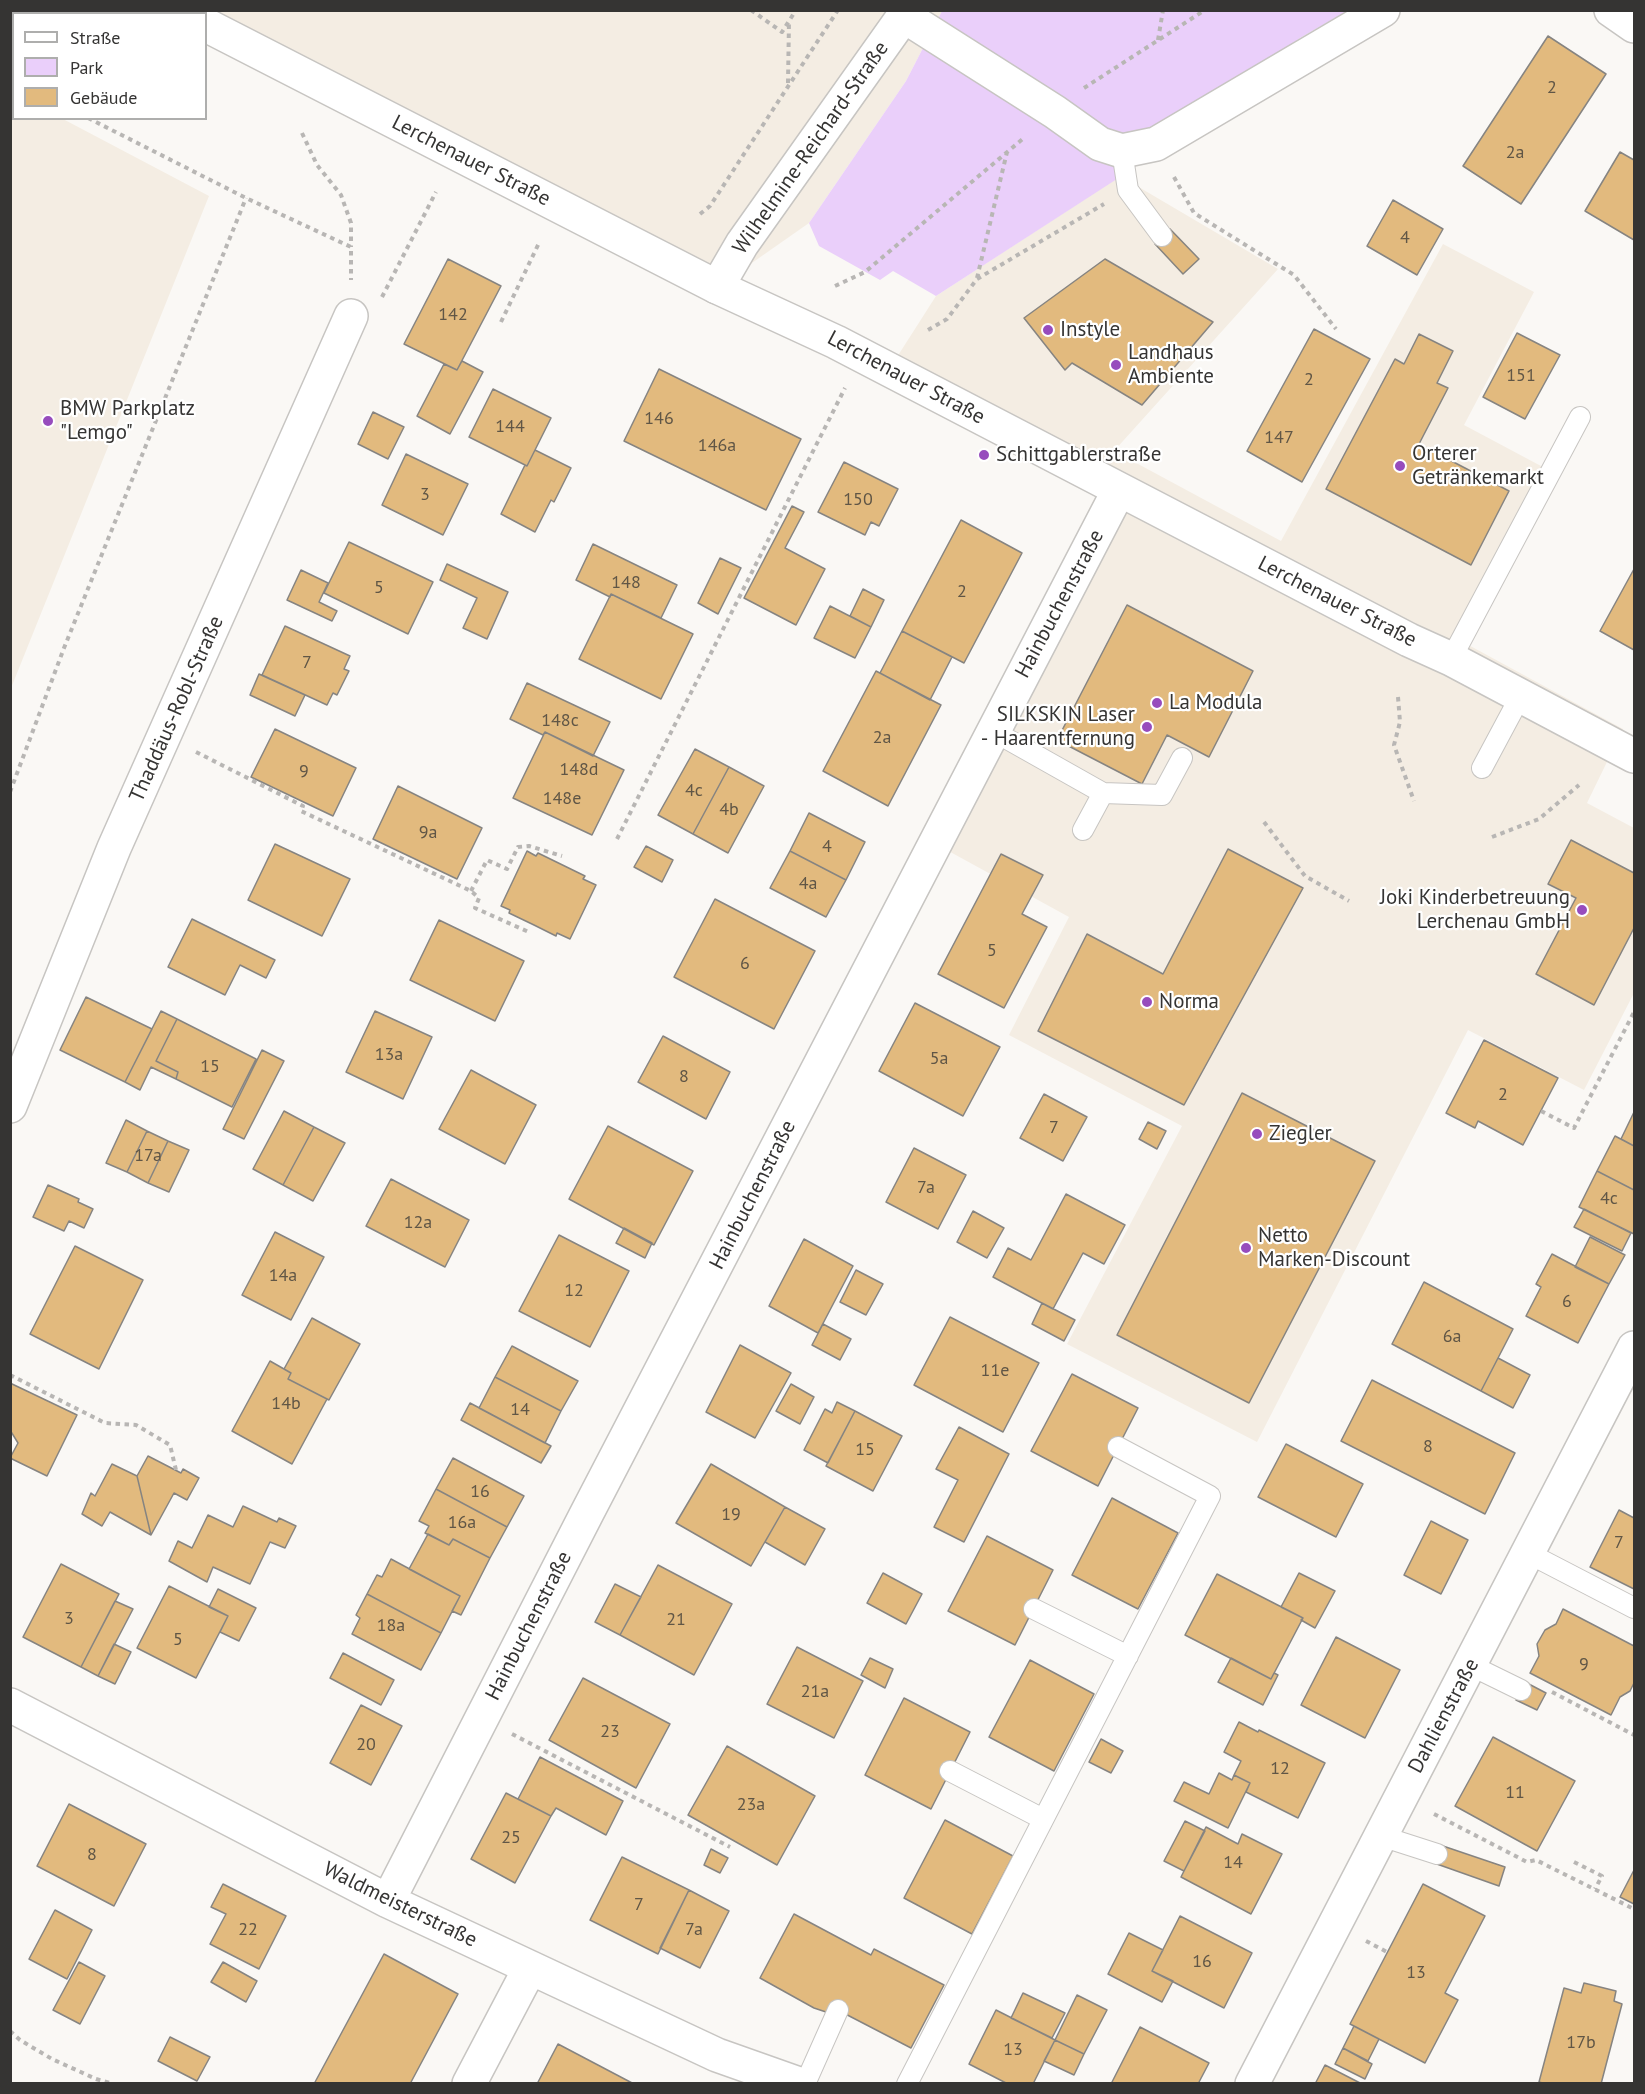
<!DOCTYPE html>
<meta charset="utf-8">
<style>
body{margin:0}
#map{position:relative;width:1645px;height:2094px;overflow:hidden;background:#faf8f5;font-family:"PT Sans",sans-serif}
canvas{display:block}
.frame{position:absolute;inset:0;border:12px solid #353433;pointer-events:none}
.legend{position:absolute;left:12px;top:12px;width:195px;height:108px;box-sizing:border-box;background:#fff;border:2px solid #aeaead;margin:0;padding:8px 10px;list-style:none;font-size:18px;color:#353433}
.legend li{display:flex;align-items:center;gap:12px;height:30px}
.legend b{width:30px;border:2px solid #aeaead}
</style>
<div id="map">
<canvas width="1645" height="2094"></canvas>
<div class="frame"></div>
<ul class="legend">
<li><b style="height:8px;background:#fff"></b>Straße</li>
<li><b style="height:16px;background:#eacffa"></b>Park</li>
<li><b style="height:16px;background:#e2ba7e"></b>Gebäude</li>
</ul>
</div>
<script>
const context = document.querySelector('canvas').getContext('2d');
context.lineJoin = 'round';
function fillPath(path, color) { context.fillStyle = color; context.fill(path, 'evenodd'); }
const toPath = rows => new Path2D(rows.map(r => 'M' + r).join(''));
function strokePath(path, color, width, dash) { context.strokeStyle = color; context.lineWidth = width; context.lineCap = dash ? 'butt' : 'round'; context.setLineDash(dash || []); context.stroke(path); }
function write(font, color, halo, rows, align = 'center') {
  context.font = font + ' "PT Sans",sans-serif'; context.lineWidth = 4.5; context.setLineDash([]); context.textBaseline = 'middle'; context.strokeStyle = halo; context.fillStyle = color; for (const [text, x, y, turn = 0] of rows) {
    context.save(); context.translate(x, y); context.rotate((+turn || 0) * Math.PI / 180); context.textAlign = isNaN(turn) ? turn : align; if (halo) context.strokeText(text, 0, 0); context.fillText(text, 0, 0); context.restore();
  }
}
const built = toPath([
 [11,10,136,11,132,14,14,14,14,118,63,119,209,196,11,688],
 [184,11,942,11,906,81,809,223,719,286],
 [1120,176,1278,269,1114,451,1281,541,1443,244,1534,292,1464,425,1556,474,1463,642,1623,729,1587,803,1634,828,1634,993,1584,1090,1468,1030,1257,1442,1067,1344,1182,1126,1009,1035,1069,917,943,848,1123,491,890,368,936,296]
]);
const green = toPath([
 [942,11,1347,11,1300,38,1179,127,1120,177,936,296,893,271,880,280,819,246,809,223,906,81]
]);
const building = toPath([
 [1548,36,1606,74,1521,204,1463,166,1548,36],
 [1620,152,1634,160,1634,240,1585,211,1620,152],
 [1393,200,1443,229,1417,275,1367,246,1393,200],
 [1170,229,1199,259,1183,274,1155,244,1170,229],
 [448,259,501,286,457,370,404,344,448,259],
 [1105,259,1213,322,1142,405,1072,363,1065,370,1024,318,1105,259],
 [1314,329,1370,359,1302,482,1247,451,1314,329],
 [1517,333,1560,355,1525,419,1483,397,1517,333],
 [1419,334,1453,351,1437,383,1448,388,1419,444,1509,491,1471,565,1326,489,1395,359,1404,364,1419,334],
 [462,361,483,372,450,434,417,416,444,364,457,370,462,361],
 [659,369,801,439,766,510,624,441,659,369],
 [493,389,551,418,527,466,469,437,493,389],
 [373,412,404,427,388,459,358,444,373,412],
 [535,450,571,468,554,502,551,500,535,532,501,514,525,465,527,466,535,450],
 [406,454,468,484,443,535,382,505,406,454],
 [844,462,898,489,879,526,871,522,865,535,818,512,844,462],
 [792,506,804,512,785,548,825,569,796,625,744,598,792,506],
 [961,520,1022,553,964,663,902,631,961,520],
 [349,542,433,582,408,634,324,593,349,542],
 [593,544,677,585,661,618,611,594,610,597,576,580,593,544],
 [720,558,741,568,718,614,698,603,720,558],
 [447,564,508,592,487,639,463,628,477,598,440,580,447,564],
 [1634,569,1634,650,1600,631,1634,569],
 [301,570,328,583,319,602,337,611,332,621,287,600,301,570],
 [863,589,884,600,871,627,850,616,863,589],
 [611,594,693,634,661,699,579,659,611,594],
 [1127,605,1253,671,1209,757,1167,735,1142,784,1057,740,1127,605],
 [830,606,871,627,855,658,814,638,830,606],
 [285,626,350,656,344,669,349,671,337,695,333,693,327,705,262,675,285,626],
 [902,631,952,657,930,700,880,673,902,631],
 [876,671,941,705,888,806,823,771,876,671],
 [259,674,305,695,295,716,250,695,259,674],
 [527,683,610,722,593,756,545,732,543,735,510,719,527,683],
 [275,729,356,768,333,816,251,777,275,729],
 [545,732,624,770,592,835,513,798,545,732],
 [695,749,729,767,693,834,658,815,695,749],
 [729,767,764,786,728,853,693,834,729,767],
 [398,786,482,828,457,879,373,839,398,786],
 [809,813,865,842,846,880,790,851,809,813],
 [1571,840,1634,873,1634,928,1594,1005,1536,974,1576,898,1548,884,1571,840],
 [275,844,350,879,322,936,248,900,275,844],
 [646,846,673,860,662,882,634,867,646,846],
 [1228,849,1303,888,1184,1105,1038,1031,1087,934,1163,974,1228,849],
 [527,851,536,856,538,853,585,876,583,879,596,885,570,939,557,933,556,936,534,925,509,913,510,910,501,906,527,851],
 [790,851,846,880,826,917,770,888,790,851],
 [1001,854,1043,875,1022,914,1047,927,1004,1008,938,974,1001,854],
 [715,899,815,951,774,1029,674,977,715,899],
 [192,919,275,960,266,978,240,965,225,995,168,967,192,919],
 [439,920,524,961,495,1021,410,980,439,920],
 [86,997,152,1029,125,1082,60,1050,86,997],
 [915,1003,1000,1047,963,1116,879,1071,915,1003],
 [161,1011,177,1019,156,1061,178,1072,176,1079,151,1067,140,1090,125,1082,161,1011],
 [375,1011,432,1037,403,1099,346,1072,375,1011],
 [177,1019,256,1059,232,1107,176,1079,178,1072,156,1061,177,1019],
 [663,1036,730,1072,706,1119,638,1082,663,1036],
 [1484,1040,1558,1078,1523,1145,1478,1121,1475,1128,1446,1113,1484,1040],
 [262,1050,284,1061,244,1139,223,1129,262,1050],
 [471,1070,536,1105,505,1164,439,1129,471,1070],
 [1242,1093,1375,1161,1249,1403,1117,1335,1242,1093],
 [1044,1094,1087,1117,1063,1161,1020,1138,1044,1094],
 [284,1111,314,1127,283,1185,253,1169,284,1111],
 [1634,1112,1634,1146,1621,1139,1634,1112],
 [126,1120,147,1131,127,1172,106,1163,126,1120],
 [1148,1122,1166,1131,1157,1149,1139,1139,1148,1122],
 [608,1126,693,1171,654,1245,569,1199,608,1126],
 [314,1127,345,1143,313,1201,283,1185,314,1127],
 [147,1131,168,1141,148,1183,127,1172,147,1131],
 [1615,1136,1634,1146,1634,1190,1597,1171,1615,1136],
 [168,1141,189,1150,169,1192,148,1183,168,1141],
 [914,1148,966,1175,938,1229,886,1202,914,1148],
 [1597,1171,1634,1190,1634,1234,1579,1207,1597,1171],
 [391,1179,469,1220,445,1267,366,1226,391,1179],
 [48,1185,79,1199,78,1202,93,1209,84,1228,69,1221,64,1231,33,1217,48,1185],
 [1066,1194,1125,1225,1104,1264,1083,1253,1053,1309,993,1277,1008,1248,1031,1260,1066,1194],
 [1584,1209,1631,1233,1622,1251,1574,1227,1584,1209],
 [973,1211,1004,1228,987,1258,957,1242,973,1211],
 [624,1228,652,1243,645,1258,616,1243,624,1228],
 [275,1232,324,1257,291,1320,242,1295,275,1232],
 [559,1235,629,1271,590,1347,519,1311,559,1235],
 [1590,1237,1625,1255,1609,1284,1575,1267,1590,1237],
 [804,1239,853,1266,818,1333,769,1306,804,1239],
 [75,1246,143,1280,99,1369,30,1334,75,1246],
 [1552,1254,1609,1284,1578,1343,1526,1316,1541,1287,1536,1284,1552,1254],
 [856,1270,883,1284,866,1315,840,1302,856,1270],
 [1424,1282,1513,1329,1481,1391,1392,1344,1424,1282],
 [1042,1303,1075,1320,1064,1341,1032,1324,1042,1303],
 [950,1317,1039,1363,1003,1432,914,1385,950,1317],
 [312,1318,360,1344,329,1400,288,1379,291,1373,284,1369,312,1318],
 [823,1324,851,1339,840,1360,812,1345,823,1324],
 [740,1345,791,1373,755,1438,706,1412,740,1345],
 [512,1346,578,1381,561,1411,495,1377,512,1346],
 [1498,1358,1530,1375,1513,1408,1481,1391,1498,1358],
 [270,1361,291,1373,288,1379,327,1399,292,1464,232,1431,270,1361],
 [1072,1374,1138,1408,1098,1486,1031,1451,1072,1374],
 [495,1377,561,1411,545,1443,479,1408,495,1377],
 [1372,1380,1515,1453,1485,1514,1341,1441,1372,1380],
 [10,1383,77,1415,47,1476,10,1458,18,1443,10,1430,10,1383],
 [791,1384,814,1397,800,1424,776,1411,791,1384],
 [837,1402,855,1411,828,1463,804,1450,825,1409,832,1413,837,1402],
 [470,1403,551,1446,541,1463,461,1420,470,1403],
 [855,1411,902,1436,873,1491,826,1466,855,1411],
 [959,1427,1009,1454,964,1542,934,1527,958,1480,936,1469,959,1427],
 [1286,1444,1363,1484,1336,1537,1258,1497,1286,1444],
 [148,1456,181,1473,183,1469,199,1478,187,1500,174,1493,151,1535,137,1476,148,1456],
 [453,1458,524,1496,507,1527,436,1489,453,1458],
 [112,1464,137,1476,151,1535,110,1512,102,1526,82,1514,91,1493,95,1496,112,1464],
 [711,1464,785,1507,751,1566,676,1523,711,1464],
 [436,1489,507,1527,490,1558,453,1539,449,1545,425,1533,429,1526,419,1521,436,1489],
 [1112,1498,1178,1533,1138,1609,1072,1575,1112,1498],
 [243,1506,277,1522,279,1518,296,1526,285,1548,270,1542,250,1584,213,1567,207,1582,169,1561,178,1541,192,1548,208,1515,233,1527,243,1506],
 [785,1507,825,1529,805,1565,765,1542,785,1507],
 [1619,1510,1634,1518,1634,1589,1590,1567,1619,1510],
 [1431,1521,1468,1540,1441,1594,1404,1575,1431,1521],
 [428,1534,449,1545,453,1539,490,1558,461,1615,452,1611,460,1596,409,1569,428,1534],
 [987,1536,1053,1570,1015,1645,948,1611,987,1536],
 [391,1559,460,1596,441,1633,367,1594,377,1575,382,1577,391,1559],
 [61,1564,119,1594,81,1667,23,1637,61,1564],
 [658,1565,732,1604,694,1675,620,1635,658,1565],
 [883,1573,922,1594,906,1624,867,1603,883,1573],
 [1299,1573,1335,1591,1315,1628,1301,1620,1303,1618,1281,1607,1299,1573],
 [1217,1574,1303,1618,1271,1679,1185,1635,1217,1574],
 [615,1584,641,1597,620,1635,595,1622,615,1584],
 [169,1586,228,1616,196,1678,137,1648,169,1586],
 [218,1589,256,1608,239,1641,220,1632,228,1616,209,1607,218,1589],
 [367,1594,441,1633,421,1670,352,1634,360,1618,356,1615,367,1594],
 [115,1601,133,1609,98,1676,81,1667,115,1601],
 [1563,1609,1634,1646,1634,1683,1630,1691,1620,1697,1611,1715,1530,1673,1539,1656,1537,1644,1545,1630,1556,1624,1563,1609],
 [1336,1637,1400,1670,1365,1738,1301,1705,1336,1637],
 [114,1644,131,1652,115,1684,98,1676,114,1644],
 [797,1647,863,1681,834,1738,767,1704,797,1647],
 [343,1653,394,1680,381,1705,330,1678,343,1653],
 [870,1658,893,1669,885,1688,861,1675,870,1658],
 [1231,1658,1271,1679,1274,1673,1278,1675,1263,1705,1218,1682,1231,1658],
 [1030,1660,1094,1694,1054,1771,989,1737,1030,1660],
 [583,1678,670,1724,636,1788,549,1740,583,1678],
 [1525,1682,1546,1693,1537,1710,1516,1700,1525,1682],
 [904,1698,970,1732,931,1809,865,1775,904,1698],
 [361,1705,402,1726,371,1785,330,1763,361,1705],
 [1239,1722,1258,1732,1259,1730,1325,1763,1298,1818,1246,1792,1250,1783,1234,1775,1241,1761,1224,1752,1239,1722],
 [1493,1737,1575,1781,1537,1851,1455,1806,1493,1737],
 [1101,1739,1123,1751,1111,1773,1089,1762,1101,1739],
 [727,1746,815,1796,777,1865,688,1815,727,1746],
 [540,1757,623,1801,606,1835,556,1808,551,1816,518,1799,540,1757],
 [1219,1773,1232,1780,1234,1775,1250,1783,1228,1828,1174,1801,1184,1782,1209,1794,1219,1773],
 [506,1793,551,1816,515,1883,471,1859,506,1793],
 [69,1804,146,1844,114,1906,37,1866,69,1804],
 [945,1820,1013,1856,972,1934,904,1898,945,1820],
 [1185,1821,1205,1831,1184,1871,1164,1861,1185,1821],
 [1206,1827,1238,1844,1242,1834,1282,1854,1251,1914,1181,1877,1206,1827],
 [1440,1845,1505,1867,1499,1886,1434,1863,1440,1845],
 [711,1849,728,1858,720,1873,704,1865,711,1849],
 [622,1857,689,1890,658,1954,590,1920,622,1857],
 [1634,1870,1634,1904,1620,1897,1634,1870],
 [223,1884,286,1916,259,1969,210,1944,226,1914,211,1907,223,1884],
 [1423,1884,1485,1916,1445,1993,1458,2000,1425,2063,1350,2024,1423,1884],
 [689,1890,729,1911,700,1968,660,1948,689,1890],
 [55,1910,92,1930,67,1979,29,1959,55,1910],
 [794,1914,871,1955,874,1949,944,1985,911,2048,830,2006,826,2012,814,2008,760,1978,794,1914],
 [1180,1916,1252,1953,1224,2008,1152,1971,1180,1916],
 [1129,1933,1163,1950,1152,1971,1173,1981,1162,2002,1108,1974,1129,1933],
 [384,1954,458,1994,410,2084,314,2084,384,1954],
 [79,1962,105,1976,80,2024,53,2010,79,1962],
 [223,1962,257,1981,246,2002,211,1982,223,1962],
 [1584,1983,1616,1991,1614,2001,1622,2004,1601,2084,1546,2084,1539,2082,1564,1988,1581,1993,1584,1983],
 [1023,1993,1065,2013,1052,2038,1011,2018,1023,1993],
 [1077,1995,1107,2010,1084,2054,1055,2040,1077,1995],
 [996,2010,1055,2040,1033,2084,1008,2084,969,2064,996,2010],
 [1354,2026,1379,2039,1368,2061,1343,2048,1354,2026],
 [1140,2027,1209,2063,1198,2084,1111,2084,1140,2027],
 [170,2037,210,2057,197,2081,158,2061,170,2037],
 [1055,2040,1084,2054,1074,2075,1044,2061,1055,2040],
 [558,2044,634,2084,537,2084,558,2044],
 [1343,2048,1372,2064,1365,2079,1335,2064,1343,2048],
 [1325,2065,1362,2084,1315,2084,1325,2065]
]);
const path = toPath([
 [751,10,782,32,796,10],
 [124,14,128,10],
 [1158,40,1163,10],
 [788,83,789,21],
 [1084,88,1205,10],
 [88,118,246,198,351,247,351,280],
 [302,133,317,165,341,195,351,223,351,247],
 [1174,177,1194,213,1294,275,1336,329],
 [700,214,710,206,838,10],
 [977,278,1007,152],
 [835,286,865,272,1025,137],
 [382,297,436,192],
 [501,322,539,243],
 [928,330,947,319,977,279,1104,204],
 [1398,697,1400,722,1394,745,1414,801],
 [196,752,303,806,301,811,471,891,479,898,475,908,531,933],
 [10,792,64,648,246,198],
 [1264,822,1305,876,1349,901],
 [1492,837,1539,819,1579,785],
 [617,839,845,388],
 [471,891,487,860,507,869,518,847,529,846,562,856],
 [1541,1111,1574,1128,1634,1012],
 [10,1375,105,1423,136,1425,170,1445,176,1470],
 [1552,1692,1634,1735],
 [512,1734,730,1847],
 [1434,1814,1527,1862,1536,1860,1634,1909],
 [1574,1862,1602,1876,1595,1889],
 [1366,1941,1387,1952],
 [10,2031,20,2040,52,2059,96,2079,114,2084]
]);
const service = toPath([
 [1122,151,1128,190,1162,236],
 [1451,659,1580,417],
 [993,731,1103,793,1162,795,1182,758],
 [1482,768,1520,697],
 [1083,830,1103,793],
 [1528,1553,1634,1608],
 [1034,1609,1128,1656],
 [1470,1665,1521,1690],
 [950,1771,1043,1819],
 [1381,1836,1437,1854],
 [805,2084,838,2010],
 [907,2084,1210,1496,1118,1447]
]);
const minor = toPath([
 [1611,10,1634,26],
 [904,16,1055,112,1100,144,1122,151,1156,144,1383,10],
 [10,1106,114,848,351,316],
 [10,1705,388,1901,717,2055,799,2084],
 [388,1901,588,1511,1119,490],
 [469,2084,530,1968],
 [1252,2084,1634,1348]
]);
const tertiary = toPath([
 [717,287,742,244,908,10]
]);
const secondary = toPath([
 [178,10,184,14],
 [206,25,717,287,836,342,1409,640,1451,659,1634,756]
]);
const rail = toPath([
 [38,14,41,10],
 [10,43,14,40]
]);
const markers = [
 [1048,330,6,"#974cbd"],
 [1116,365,6,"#974cbd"],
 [48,421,6,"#974cbd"],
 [984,455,6,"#974cbd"],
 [1400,466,6,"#974cbd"],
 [1157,703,6,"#974cbd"],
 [1147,727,6,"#974cbd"],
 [1582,910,6,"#974cbd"],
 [1147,1002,6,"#974cbd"],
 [1257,1134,6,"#974cbd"],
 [1246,1248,6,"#974cbd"]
];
const numberNames = [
 ["2",1552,88],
 ["2a",1515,153],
 ["4",1405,238],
 ["142",453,315],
 ["151",1521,376],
 ["2",1309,380],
 ["146",659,419],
 ["144",510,427],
 ["147",1279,438],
 ["146a",717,446],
 ["3",425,495],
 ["150",858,500],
 ["148",626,583],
 ["5",379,588],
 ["2",962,592],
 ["7",307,663],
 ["148c",560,721],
 ["2a",882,738],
 ["148d",579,770],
 ["9",304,772],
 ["4c",694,791],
 ["148e",562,799],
 ["4b",729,810],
 ["9a",428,833],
 ["4",827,847],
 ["4a",808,884],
 ["5",992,951],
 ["6",745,964],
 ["13a",389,1055],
 ["5a",939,1059],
 ["15",210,1067],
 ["8",684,1077],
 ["2",1503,1095],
 ["7",1054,1128],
 ["17a",148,1156],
 ["7a",926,1188],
 ["4c",1609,1199],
 ["12a",418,1223],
 ["14a",283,1276],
 ["12",574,1291],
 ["6",1567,1302],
 ["6a",1452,1337],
 ["11e",995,1371],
 ["14b",286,1404],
 ["14",520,1410],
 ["8",1428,1447],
 ["15",865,1450],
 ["16",480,1492],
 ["19",731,1515],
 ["16a",462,1523],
 ["7",1619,1543],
 ["3",69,1619],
 ["21",676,1620],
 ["18a",391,1626],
 ["5",178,1640],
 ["9",1584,1665],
 ["21a",815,1692],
 ["23",610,1732],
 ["20",366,1745],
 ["12",1280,1769],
 ["11",1515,1793],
 ["23a",751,1805],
 ["25",511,1838],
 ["8",92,1855],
 ["14",1233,1863],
 ["7",639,1905],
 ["22",248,1930],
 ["7a",694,1930],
 ["16",1202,1962],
 ["13",1416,1973],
 ["17b",1581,2043],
 ["13",1013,2050]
];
const streetNames = [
 ["Wilhelmine-Reichard-Straße",811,148,-55],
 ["Lerchenauer Straße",471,161,27],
 ["Lerchenauer Straße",906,378,28],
 ["Lerchenauer Straße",1337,602,27],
 ["Hainbuchenstraße",1060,604,-62],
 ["Thaddäus-Robl-Straße",177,709,-66],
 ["Hainbuchenstraße",753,1195,-63],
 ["Hainbuchenstraße",529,1626,-63],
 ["Dahlienstraße",1444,1716,-62],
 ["Waldmeisterstraße",400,1905,26]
];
const poiNames = [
 ["Instyle",1060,330],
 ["Landhaus",1128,353],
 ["Ambiente",1128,377],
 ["BMW Parkplatz",60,409],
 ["\"Lemgo\"",60,433],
 ["Orterer",1412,454],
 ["Getränkemarkt",1412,478],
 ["Schittgablerstraße",996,455],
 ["La Modula",1169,703],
 ["SILKSKIN Laser",1135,715,"right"],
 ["- Haarentfernung",1135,739,"right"],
 ["Joki Kinderbetreuung",1570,898,"right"],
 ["Lerchenau GmbH",1570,922,"right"],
 ["Norma",1159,1002],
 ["Ziegler",1269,1134],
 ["Netto",1258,1236],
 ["Marken-Discount",1258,1260]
];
fillPath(built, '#f4ede3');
fillPath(green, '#eacffa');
fillPath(building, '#e2ba7e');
strokePath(building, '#868481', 1.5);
strokePath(service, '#c7c5c2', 22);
strokePath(minor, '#c7c5c2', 36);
strokePath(tertiary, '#c7c5c2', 36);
strokePath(secondary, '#c7c5c2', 36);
strokePath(path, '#b8b6b4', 4, [4.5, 4.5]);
strokePath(service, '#fff', 20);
strokePath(minor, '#fff', 33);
strokePath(tertiary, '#fff', 33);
strokePath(secondary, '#fff', 33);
strokePath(rail, '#8e8d8b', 7);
strokePath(rail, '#fff', 4.5, [14]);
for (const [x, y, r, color] of markers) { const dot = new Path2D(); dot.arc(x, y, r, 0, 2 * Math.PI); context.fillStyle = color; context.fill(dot); strokePath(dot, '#fff', 2); }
write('18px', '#605646', null, numberNames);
write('21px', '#353433', '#fff', streetNames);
write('21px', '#353433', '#fff', poiNames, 'left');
</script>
